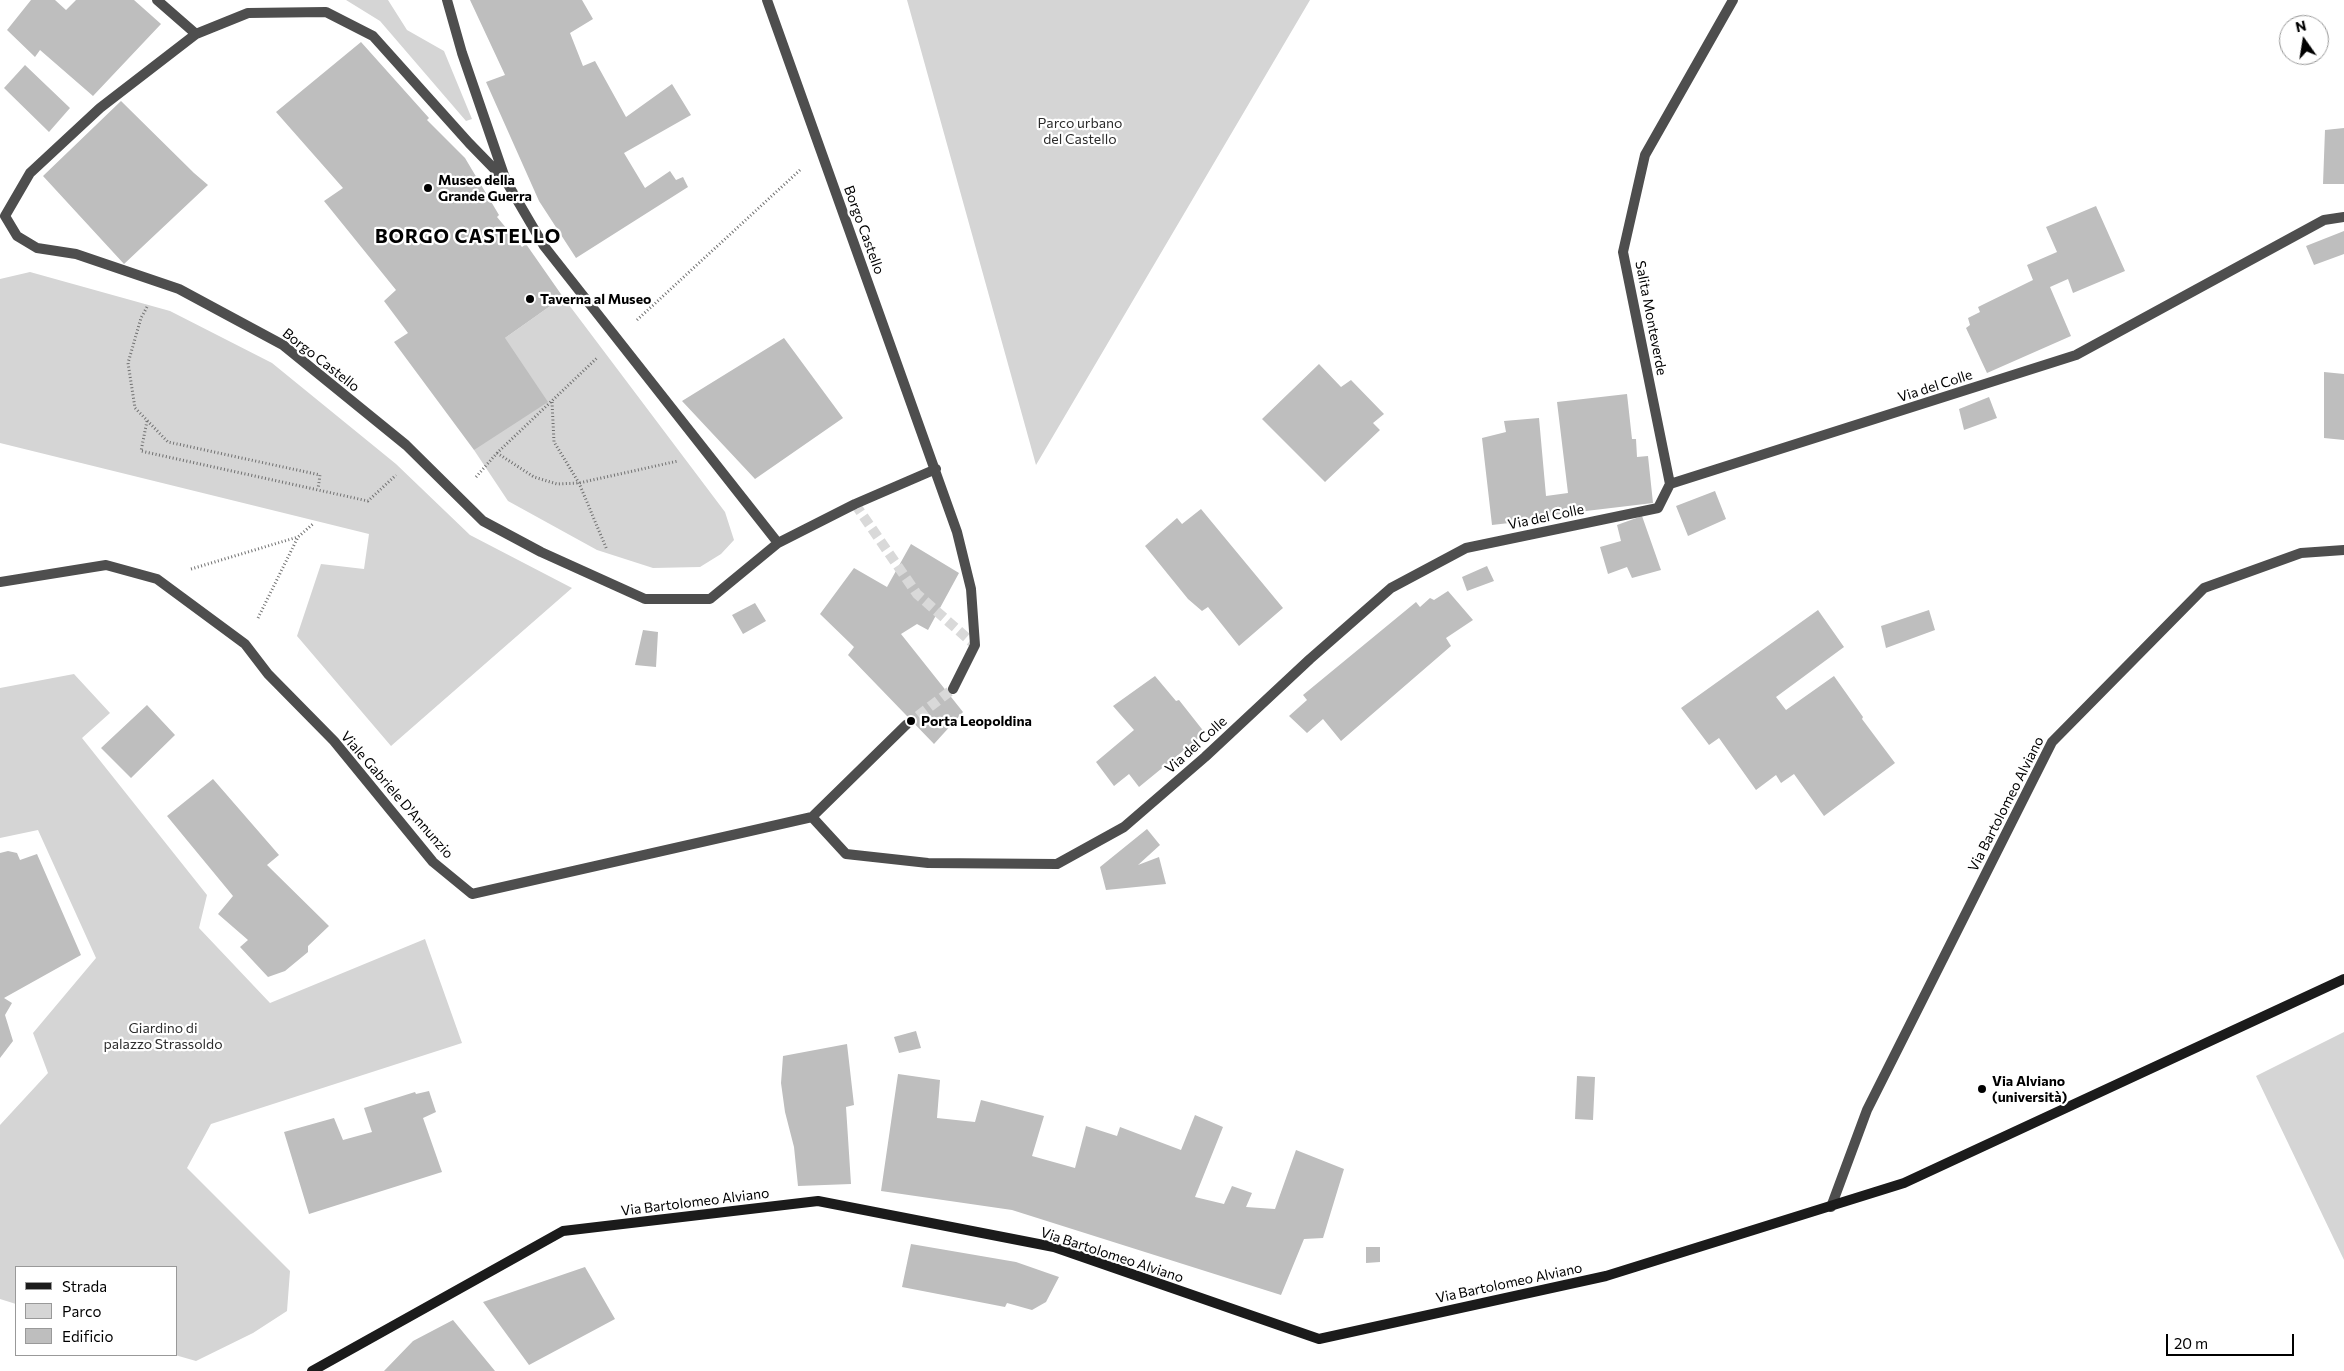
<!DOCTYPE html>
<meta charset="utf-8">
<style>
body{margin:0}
#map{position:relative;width:2344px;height:1371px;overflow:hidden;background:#fff;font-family:Commissioner,sans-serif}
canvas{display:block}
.legend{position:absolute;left:15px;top:1266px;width:162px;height:90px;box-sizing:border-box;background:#fff;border:1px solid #999;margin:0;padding:6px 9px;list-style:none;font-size:15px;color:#000}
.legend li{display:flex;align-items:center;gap:10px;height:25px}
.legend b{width:25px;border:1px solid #999}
.north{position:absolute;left:2279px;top:15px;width:50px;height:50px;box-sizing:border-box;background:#fff;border:1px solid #999;border-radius:50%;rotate:347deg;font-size:14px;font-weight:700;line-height:20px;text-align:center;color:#000}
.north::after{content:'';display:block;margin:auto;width:18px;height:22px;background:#000;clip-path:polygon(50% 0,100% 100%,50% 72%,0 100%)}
.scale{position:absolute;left:2166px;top:1334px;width:128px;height:22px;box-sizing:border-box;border:2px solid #000;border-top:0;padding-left:6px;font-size:15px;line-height:18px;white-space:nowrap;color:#000;-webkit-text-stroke:4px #fff;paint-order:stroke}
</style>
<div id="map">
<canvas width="2344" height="1371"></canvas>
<ul class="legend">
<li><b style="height:6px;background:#1b1b1b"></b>Strada</li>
<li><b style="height:14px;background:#d5d5d5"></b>Parco</li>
<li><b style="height:14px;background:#bebebe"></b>Edificio</li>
</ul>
<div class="north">N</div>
<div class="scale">20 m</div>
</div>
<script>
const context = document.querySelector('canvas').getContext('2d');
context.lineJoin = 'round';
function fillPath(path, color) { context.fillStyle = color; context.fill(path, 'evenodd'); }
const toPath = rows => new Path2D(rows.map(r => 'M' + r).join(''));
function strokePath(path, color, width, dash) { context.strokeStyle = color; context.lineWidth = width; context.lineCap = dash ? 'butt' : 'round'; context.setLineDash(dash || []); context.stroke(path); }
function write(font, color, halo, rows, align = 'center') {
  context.font = font + ' Commissioner,sans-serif'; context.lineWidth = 4.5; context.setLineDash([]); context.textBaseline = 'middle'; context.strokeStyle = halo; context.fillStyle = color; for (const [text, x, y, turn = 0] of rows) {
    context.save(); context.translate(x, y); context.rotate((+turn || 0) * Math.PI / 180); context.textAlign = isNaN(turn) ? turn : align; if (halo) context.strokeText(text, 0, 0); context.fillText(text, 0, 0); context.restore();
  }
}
const green = toPath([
 [346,0,388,0,407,30,444,51,472,119,466,121,380,21],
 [907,0,1310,0,1036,465],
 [30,272,170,311,272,363,396,464,470,535,572,588,391,746,297,636,321,564,364,569,369,534,0,443,0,279],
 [563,297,725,512,734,540,721,554,700,567,653,568,597,550,508,501,474,450,505,338],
 [74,674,110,713,82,738,207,895,199,928,270,1003,425,939,462,1043,211,1124,187,1168,290,1271,287,1311,253,1333,196,1361,175,1355,176,1267,16,1267,16,1304,0,1299,0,1125,48,1073,33,1033,96,958,38,830,0,838,0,688],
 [2344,1032,2344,1260,2256,1076]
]);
const building = toPath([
 [31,0,55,0,66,10,76,0,134,0,161,24,93,96,40,50,35,57,7,30],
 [470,0,582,0,593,19,570,33,583,66,595,61,626,117,672,84,691,115,624,153,645,188,670,171,676,180,683,177,688,187,576,258,539,201,486,82,505,75],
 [361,42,429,118,427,120,465,158,499,215,497,217,522,247,526,244,563,297,505,338,548,402,474,450,394,342,408,333,384,301,396,290,324,201,343,188,276,112],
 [25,65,70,108,49,132,4,88],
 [121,101,194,173,208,185,124,264,43,176],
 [2344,128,2344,184,2323,184,2325,130],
 [2096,206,2125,271,2073,293,2068,279,2050,287,2071,336,1987,373,1966,328,1970,325,1968,318,1980,312,1978,307,2033,280,2027,265,2057,252,2046,227],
 [2344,231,2344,254,2314,265,2306,246],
 [784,338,843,418,755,479,682,401],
 [1319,364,1341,387,1351,380,1384,414,1373,423,1380,430,1325,482,1262,419],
 [2324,372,2344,374,2344,440,2324,438],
 [1627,394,1632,439,1636,439,1637,457,1648,456,1653,503,1544,516,1544,519,1492,525,1482,438,1506,432,1504,421,1539,418,1546,496,1568,493,1557,402],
 [1989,397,1997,418,1964,430,1959,409],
 [1715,491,1726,519,1688,536,1676,506],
 [1201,509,1283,608,1239,646,1208,607,1202,611,1188,599,1145,546,1177,518,1182,524],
 [1642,516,1661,570,1632,578,1627,567,1608,574,1600,547,1621,541,1617,525],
 [911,544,959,573,928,630,917,624,901,634,963,712,934,744,848,655,854,647,820,614,854,568,887,587],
 [1487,566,1494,581,1467,591,1462,577],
 [1448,591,1473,620,1446,638,1451,646,1341,741,1323,719,1307,733,1289,716,1307,700,1303,695,1416,602,1420,607,1430,598,1434,600],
 [755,603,766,621,743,634,732,615],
 [1818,610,1844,647,1776,697,1786,710,1834,676,1863,717,1862,719,1895,763,1824,816,1794,774,1781,783,1776,775,1756,790,1719,738,1709,745,1681,708],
 [1929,610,1935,630,1886,648,1881,626],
 [643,630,658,632,656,667,635,665],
 [1155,676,1176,701,1179,700,1205,733,1139,787,1129,774,1114,786,1096,762,1134,730,1113,706],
 [147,705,175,735,131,778,101,748],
 [213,779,279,855,267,865,329,926,308,946,308,952,285,971,268,977,240,947,248,940,218,914,233,896,167,816],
 [1147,829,1160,845,1138,865,1159,857,1166,884,1106,890,1100,867],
 [8,851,17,853,20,860,37,854,81,955,4,998,12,1003,5,1015,13,1041,0,1058,0,853],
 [916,1031,921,1048,899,1053,894,1037],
 [847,1044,854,1105,846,1107,851,1184,798,1186,794,1147,785,1112,781,1083,783,1056],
 [898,1074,940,1080,937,1118,975,1122,981,1100,1044,1116,1032,1156,1075,1168,1086,1126,1117,1136,1120,1127,1181,1150,1195,1115,1223,1127,1195,1197,1224,1204,1232,1186,1252,1193,1246,1207,1275,1209,1296,1150,1344,1169,1323,1238,1304,1239,1281,1295,1012,1210,881,1191],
 [1577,1076,1595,1077,1593,1120,1575,1119],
 [429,1091,436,1112,423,1118,442,1172,309,1214,284,1132,334,1118,343,1140,372,1132,364,1108,415,1092,416,1094],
 [911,1244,1016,1262,1059,1277,1046,1302,1032,1310,1007,1303,1005,1307,902,1287],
 [1366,1247,1380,1247,1380,1262,1366,1263],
 [585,1267,615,1319,529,1365,483,1302],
 [453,1320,495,1371,384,1371,413,1341]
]);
const streetTunnel = toPath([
 [855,504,917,594,975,645],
 [906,725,953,689]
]);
const path = toPath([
 [147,307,141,318,128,363,135,408,168,442,320,475,318,489],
 [637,320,800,170],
 [552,402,554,442,579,483,607,550],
 [147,421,141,451,368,501,396,475],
 [497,453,534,477,557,484,579,483,678,461],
 [476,477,497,453,598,357],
 [191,569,298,537],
 [258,618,298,537,314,523]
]);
const street = toPath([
 [157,0,196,34],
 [447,0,462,53,506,181,544,246,778,543],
 [767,0,957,532,971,589,975,645,953,689],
 [506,181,469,143,373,36,326,12,248,13,196,34,100,108,30,173,5,216,17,236,37,248,76,254,179,289,283,345,406,445,483,521,541,552,645,599,710,599,778,543,855,504,936,469],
 [1670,484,1623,252,1645,155,1733,0],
 [0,582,106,565,157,579,245,644,268,674,334,741,433,862,472,894,812,817,906,725],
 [812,817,846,854,928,863,1057,864,1124,827,1205,757,1310,659,1391,588,1466,548,1658,508,1670,484,2076,355,2324,220,2344,217],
 [1831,1207,1867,1110,2052,742,2204,588,2301,553,2344,550]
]);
const secondary = toPath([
 [312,1371,563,1231,818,1201,1054,1247,1319,1339,1606,1276,1904,1183,2344,979]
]);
const markers = [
 [428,188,5,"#000"],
 [530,299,5,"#000"],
 [911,721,5,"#000"],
 [1982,1089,5,"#000"]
];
const parkNames = [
 ["Parco urbano",1080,123],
 ["del Castello",1080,139],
 ["Giardino di",163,1028],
 ["palazzo Strassoldo",163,1044]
];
const poiNames = [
 ["Museo della",438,180],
 ["Grande Guerra",438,196],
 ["Taverna al Museo",540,299],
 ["Porta Leopoldina",921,721],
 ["Via Alviano",1992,1081],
 ["(università)",1992,1097]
];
const streetNames = [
 ["Borgo Castello",864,230,70],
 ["Salita Monteverde",1651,318,79],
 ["Borgo Castello",321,360,38],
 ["Via del Colle",1935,386,-18],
 ["Via del Colle",1546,517,-12],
 ["Via del Colle",1196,745,-42],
 ["Viale Gabriele D'Annunzio",397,795,49],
 ["Via Bartolomeo Alviano",2006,804,-63],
 ["Via Bartolomeo Alviano",695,1202,-7],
 ["Via Bartolomeo Alviano",1112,1255,18],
 ["Via Bartolomeo Alviano",1509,1283,-12]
];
const districtNames = [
 ["BORGO CASTELLO",468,237]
];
fillPath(green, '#d5d5d5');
fillPath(building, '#bebebe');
strokePath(streetTunnel, '#d9d9d9', 10, [10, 5]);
strokePath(path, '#707070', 3, [1, 2.5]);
strokePath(street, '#4e4e4e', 10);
strokePath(secondary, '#1b1b1b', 10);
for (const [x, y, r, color] of markers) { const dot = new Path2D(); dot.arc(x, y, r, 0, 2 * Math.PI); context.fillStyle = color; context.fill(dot); strokePath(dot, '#fff', 2); }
write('14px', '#2c2c2c', '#fff', parkNames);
write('bold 14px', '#000', '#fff', poiNames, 'left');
write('14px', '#000', '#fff', streetNames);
context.letterSpacing = '1px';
write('bold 19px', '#000', '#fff', districtNames);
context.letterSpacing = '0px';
</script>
